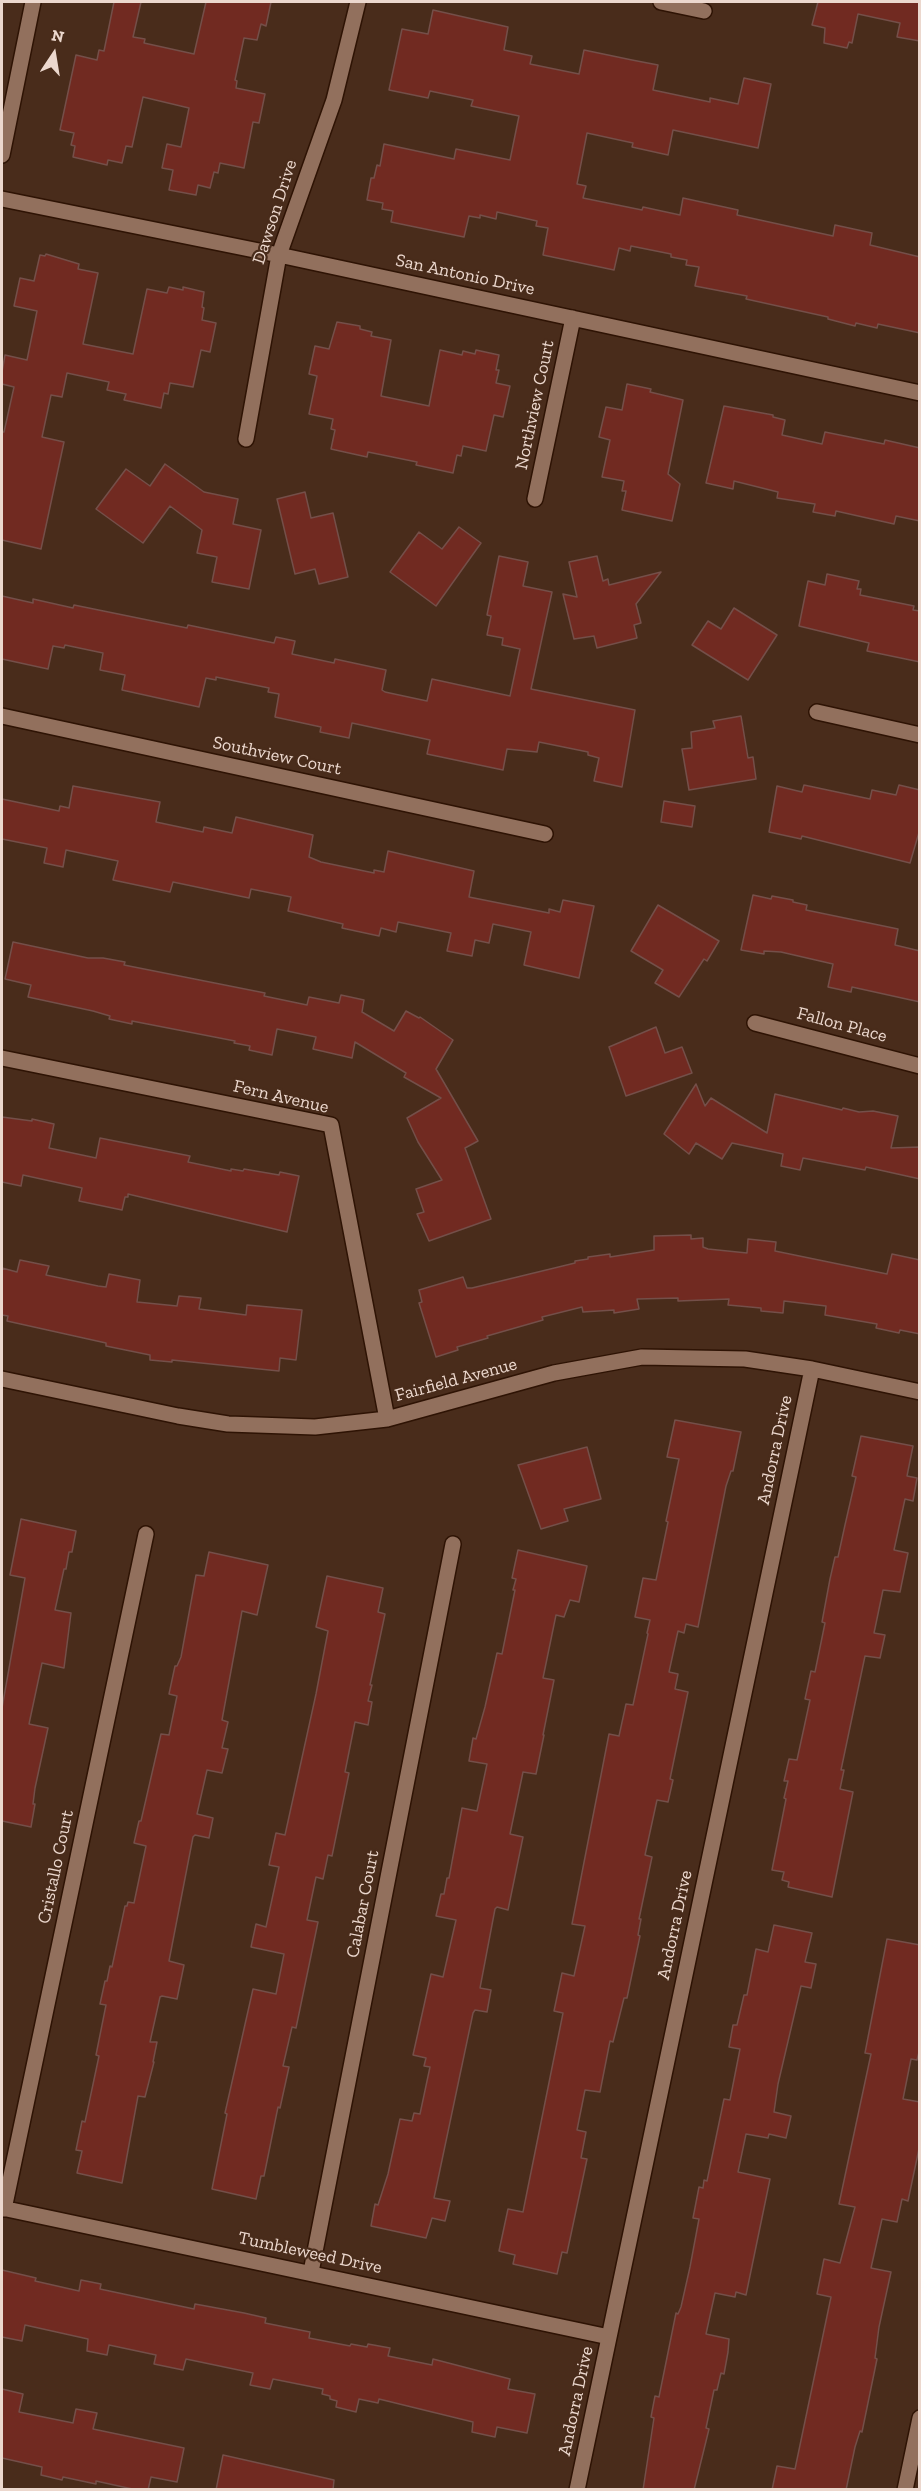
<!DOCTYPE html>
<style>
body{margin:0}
#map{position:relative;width:921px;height:2491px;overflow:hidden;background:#492c1b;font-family:"Zilla Slab",serif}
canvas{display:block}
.frame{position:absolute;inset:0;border:3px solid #ecd8ce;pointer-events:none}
.north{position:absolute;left:24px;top:24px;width:60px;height:60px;-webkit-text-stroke:4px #492c1b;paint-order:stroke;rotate:12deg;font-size:16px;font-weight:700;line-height:24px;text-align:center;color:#ecd8ce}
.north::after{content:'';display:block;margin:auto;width:21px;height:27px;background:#ecd8ce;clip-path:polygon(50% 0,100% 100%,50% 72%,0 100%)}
</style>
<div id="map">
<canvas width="921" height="2491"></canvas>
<div class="frame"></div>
<div class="north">N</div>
</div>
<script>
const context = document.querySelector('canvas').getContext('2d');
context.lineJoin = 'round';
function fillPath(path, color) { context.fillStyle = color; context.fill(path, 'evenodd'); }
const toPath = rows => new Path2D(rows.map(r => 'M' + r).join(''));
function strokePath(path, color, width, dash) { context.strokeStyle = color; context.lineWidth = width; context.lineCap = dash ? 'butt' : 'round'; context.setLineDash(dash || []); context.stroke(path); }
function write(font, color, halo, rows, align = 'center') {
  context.font = font + ' "Zilla Slab",serif'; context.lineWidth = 4.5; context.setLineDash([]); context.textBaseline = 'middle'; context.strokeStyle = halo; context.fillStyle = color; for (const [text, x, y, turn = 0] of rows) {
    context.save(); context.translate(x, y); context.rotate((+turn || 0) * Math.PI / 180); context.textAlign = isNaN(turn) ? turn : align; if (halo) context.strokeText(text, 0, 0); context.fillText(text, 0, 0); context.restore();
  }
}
const building = toPath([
 [114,2,141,2,133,37,145,39,144,43,194,54,206,2,271,2,266,26,261,24,257,40,244,38,235,80,237,81,236,88,265,94,259,123,253,122,244,168,220,163,218,173,214,172,210,188,198,185,196,195,169,190,173,170,162,168,167,144,181,147,189,108,143,97,132,147,126,146,122,163,108,160,107,165,73,157,75,146,71,145,74,133,60,130,76,55,97,60,99,50,104,51,114,2],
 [818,2,920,2,920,41,897,37,900,23,858,14,852,43,849,42,847,48,824,43,825,28,812,25,818,2],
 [433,10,508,27,504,50,532,56,530,64,579,74,584,50,632,60,658,65,653,90,710,102,710,98,738,104,744,78,771,84,758,148,673,130,668,155,632,147,633,143,587,133,577,184,586,186,583,198,642,210,643,207,680,215,683,198,738,210,737,215,833,236,835,225,872,233,870,245,920,257,920,333,878,324,877,328,856,323,855,326,828,319,828,317,746,299,747,296,695,286,699,267,686,265,687,260,671,257,671,254,631,246,630,251,619,248,614,270,543,255,548,228,536,226,537,221,497,212,496,219,480,215,480,218,469,216,464,237,391,222,393,211,382,209,383,203,367,200,371,178,374,178,377,165,380,166,384,144,454,159,456,149,510,160,519,116,471,106,473,100,430,91,428,98,389,90,402,29,428,34,433,10],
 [46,254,79,264,78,269,98,273,83,344,133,354,147,289,167,293,169,287,183,290,183,287,204,292,202,307,204,308,202,320,216,323,210,352,201,350,193,387,170,383,168,394,164,393,161,408,124,400,126,394,107,390,109,382,67,373,62,397,51,395,42,437,64,442,41,549,2,540,2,432,4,432,14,387,2,384,2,372,5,355,27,360,37,311,14,306,20,278,34,281,40,255,45,256,46,254],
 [337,322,360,326,360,329,372,332,371,336,391,340,381,396,429,406,440,350,462,355,463,351,475,354,476,350,499,355,496,370,499,370,496,383,510,386,503,417,494,415,486,451,463,446,461,456,457,455,453,473,416,465,417,462,368,452,367,457,331,449,335,430,331,429,333,419,309,414,317,376,309,374,315,346,329,349,337,322],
 [627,384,651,389,650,392,683,400,668,474,680,484,672,521,622,510,626,491,622,491,624,481,602,477,610,440,599,437,606,407,622,410,627,384],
 [724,406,773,415,773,417,785,420,782,435,822,444,825,432,884,444,885,440,920,448,920,521,896,516,894,524,836,511,835,516,813,512,815,504,777,498,778,492,734,481,733,489,706,483,724,406],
 [165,464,204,492,238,499,233,524,261,530,249,589,212,582,217,557,197,553,202,530,170,506,143,543,96,509,126,469,150,486,165,464],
 [305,492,311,518,333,513,348,577,319,584,315,569,295,574,277,499,305,492],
 [459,527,481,543,436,606,390,572,419,532,442,549,459,527],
 [499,556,528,562,523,586,552,592,531,689,635,710,622,787,594,781,599,758,588,755,588,752,539,742,537,752,507,749,503,770,427,754,430,740,352,723,349,738,320,732,321,727,275,717,279,694,268,692,269,688,216,677,216,680,206,678,199,707,122,690,125,675,100,670,103,653,65,645,64,648,53,646,48,669,2,659,2,596,33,603,33,599,73,608,74,605,187,628,188,625,274,643,276,637,295,641,292,654,334,663,335,659,386,670,382,690,385,692,427,701,432,679,510,696,520,649,502,645,503,638,487,635,491,616,487,615,499,556],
 [597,556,603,581,608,579,609,585,661,572,636,604,641,623,634,625,637,638,597,648,594,636,574,639,563,594,577,597,569,562,597,556],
 [827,574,859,581,857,589,861,589,860,595,914,606,913,610,920,611,920,662,867,651,869,643,799,626,808,581,825,585,827,574],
 [734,608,777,635,748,680,692,645,708,621,721,629,734,608],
 [741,716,748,758,753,757,756,779,689,790,682,749,692,748,691,732,715,728,713,721,741,716],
 [804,785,870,799,872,790,896,795,899,785,920,790,920,829,910,863,802,836,801,839,769,832,777,786,802,792,804,785],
 [73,786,160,802,156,822,203,832,204,827,232,833,236,817,313,835,309,857,321,862,374,873,374,870,384,872,388,851,474,871,469,897,549,913,549,909,560,912,563,900,594,906,579,978,524,965,531,932,493,924,489,943,475,940,472,956,447,951,451,933,398,922,396,932,381,928,379,936,342,928,343,924,288,911,291,897,251,889,249,898,173,882,170,892,113,880,118,861,66,850,63,867,44,863,47,848,2,839,2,799,59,811,60,806,69,808,73,786],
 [664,801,695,806,692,827,661,822,664,801],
 [753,895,771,899,772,896,793,900,793,902,807,905,806,910,898,929,895,945,920,951,920,1002,852,987,851,992,828,987,833,964,781,952,764,951,764,954,741,950,753,895],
 [658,905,719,941,707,961,704,959,679,997,655,983,663,970,631,951,658,905],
 [13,942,88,958,103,958,125,962,124,965,265,993,264,996,307,1005,309,997,339,1003,341,995,364,1000,362,1012,394,1031,406,1011,419,1018,420,1017,453,1040,436,1069,478,1141,465,1148,491,1219,429,1241,417,1214,424,1212,416,1189,442,1180,418,1142,407,1118,441,1098,404,1077,406,1073,355,1042,352,1058,313,1049,316,1037,277,1029,272,1055,249,1050,250,1046,234,1043,235,1041,132,1021,132,1024,109,1019,110,1016,93,1011,28,997,31,985,5,979,13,942],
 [656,1027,665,1053,682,1047,692,1073,626,1096,609,1047,656,1027],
 [696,1084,705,1106,711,1098,767,1133,775,1094,842,1110,843,1108,859,1112,873,1111,898,1116,891,1148,920,1147,920,1179,866,1167,865,1170,803,1158,800,1170,781,1166,783,1154,732,1143,722,1159,696,1143,689,1154,664,1134,696,1084],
 [2,1117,32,1121,32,1119,54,1124,49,1148,96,1158,100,1138,190,1156,188,1162,231,1171,231,1169,243,1171,244,1169,279,1175,280,1172,299,1176,287,1232,128,1194,128,1197,125,1197,122,1210,79,1201,82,1188,23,1175,21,1186,2,1182,2,1117],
 [691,1235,691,1239,703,1238,703,1247,708,1249,747,1253,748,1239,776,1242,775,1251,887,1274,892,1254,920,1260,920,1334,900,1330,899,1333,876,1328,877,1324,825,1315,826,1306,784,1301,783,1313,761,1311,761,1308,728,1305,729,1299,678,1301,678,1298,637,1299,639,1309,614,1313,614,1310,583,1312,582,1307,542,1317,543,1320,487,1336,488,1338,457,1347,458,1350,436,1357,419,1303,422,1302,419,1290,463,1277,467,1288,472,1288,575,1263,575,1261,588,1259,588,1257,610,1254,610,1257,654,1250,654,1236,691,1235],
 [20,1260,49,1266,46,1275,98,1286,106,1287,109,1274,140,1280,137,1302,177,1306,179,1296,201,1298,199,1309,246,1315,247,1305,302,1310,296,1360,280,1358,279,1371,172,1360,172,1362,150,1360,150,1355,106,1346,106,1343,7,1321,8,1316,2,1315,2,1268,17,1272,20,1260],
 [675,1420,741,1432,733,1471,731,1471,726,1486,698,1627,686,1624,684,1633,678,1631,669,1672,678,1674,675,1689,688,1692,670,1779,673,1780,668,1802,657,1800,645,1855,652,1857,639,1919,641,1919,638,1935,640,1936,627,1998,624,1998,613,2042,610,2041,600,2092,585,2090,577,2130,586,2132,581,2158,587,2159,567,2253,562,2252,557,2274,513,2264,515,2255,499,2251,508,2209,523,2212,563,2013,554,2011,562,1973,574,1976,585,1926,572,1924,609,1734,619,1736,626,1704,633,1705,648,1634,647,1633,650,1620,635,1617,643,1578,656,1580,668,1522,666,1521,679,1459,667,1457,675,1420],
 [861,1436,913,1446,907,1476,917,1478,913,1501,905,1499,894,1550,908,1553,900,1592,883,1590,874,1633,885,1635,880,1658,865,1656,841,1770,844,1770,840,1789,853,1792,832,1897,788,1887,789,1882,782,1880,784,1872,772,1870,786,1799,784,1798,788,1781,784,1781,789,1759,797,1760,810,1700,805,1699,811,1671,815,1672,825,1623,822,1622,830,1579,835,1557,838,1557,845,1525,856,1477,852,1476,861,1436],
 [587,1447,601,1499,564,1509,568,1521,541,1529,518,1465,587,1447],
 [21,1519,76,1531,72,1552,69,1552,66,1569,64,1569,55,1610,71,1613,64,1668,42,1663,29,1724,48,1728,35,1788,33,1804,35,1804,31,1827,2,1821,2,1708,25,1578,10,1575,21,1519],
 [518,1550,587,1566,579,1602,570,1600,564,1617,556,1615,543,1678,554,1680,543,1735,544,1735,536,1774,523,1772,510,1834,523,1837,515,1876,508,1910,497,1907,495,1909,480,1988,491,1990,487,2012,475,2010,473,2013,434,2198,450,2201,445,2221,432,2218,426,2238,371,2226,375,2204,378,2205,388,2174,400,2119,412,2121,414,2113,420,2114,430,2067,424,2066,426,2058,413,2055,431,1974,443,1977,456,1920,436,1916,441,1894,444,1894,447,1878,449,1878,462,1808,477,1811,487,1764,469,1761,473,1738,476,1739,485,1707,497,1653,502,1654,515,1590,513,1590,516,1579,512,1578,518,1550],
 [209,1552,268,1565,257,1615,242,1611,222,1720,228,1722,222,1748,228,1749,222,1773,207,1770,197,1814,213,1818,209,1838,195,1835,193,1837,169,1961,184,1965,177,1999,162,1996,160,1997,150,2042,157,2042,153,2062,154,2062,145,2097,138,2096,122,2183,77,2173,82,2151,76,2150,82,2121,85,2122,99,2056,96,2055,106,2005,100,2004,105,1981,107,1981,110,1966,112,1967,125,1906,127,1906,128,1902,134,1903,146,1846,134,1843,139,1821,141,1821,161,1734,169,1735,177,1696,169,1694,175,1666,177,1666,181,1657,196,1575,204,1576,209,1552],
 [327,1576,383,1588,378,1612,385,1614,370,1685,372,1685,368,1701,372,1702,368,1725,355,1722,345,1772,349,1773,332,1856,328,1855,323,1879,316,1877,307,1920,318,1922,296,2028,292,2027,283,2066,289,2067,280,2108,278,2107,264,2176,261,2176,256,2199,212,2189,227,2114,225,2113,253,1989,276,1994,284,1954,251,1947,256,1924,266,1927,279,1867,269,1865,276,1833,285,1835,316,1694,328,1631,316,1627,327,1576],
 [774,1925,812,1933,805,1962,816,1964,811,1988,801,1986,778,2084,774,2112,791,2116,786,2138,769,2134,768,2138,746,2134,738,2172,770,2179,746,2295,736,2292,735,2297,715,2293,706,2334,729,2339,728,2352,724,2374,721,2373,717,2390,714,2390,706,2428,709,2429,694,2490,643,2490,654,2418,651,2417,655,2396,659,2397,676,2313,678,2314,681,2307,690,2267,699,2219,693,2218,699,2187,703,2188,704,2180,707,2181,724,2099,730,2100,740,2049,729,2047,733,2025,737,2025,744,1995,747,1995,756,1949,768,1952,774,1925],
 [887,1939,920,1945,920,2048,917,2060,911,2059,903,2099,920,2102,920,2144,908,2201,902,2199,897,2222,882,2219,871,2268,891,2272,879,2327,875,2358,877,2359,862,2432,860,2431,855,2447,846,2490,772,2490,777,2466,795,2469,831,2297,817,2294,824,2259,840,2263,855,2207,839,2204,871,2054,865,2053,887,1939],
 [2,2270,36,2278,35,2281,79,2291,81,2280,101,2284,100,2289,194,2309,195,2304,244,2313,266,2318,265,2323,310,2332,309,2338,350,2346,351,2344,367,2347,368,2344,390,2348,388,2356,432,2365,433,2359,510,2379,508,2389,535,2394,527,2433,497,2427,495,2437,472,2432,473,2422,379,2399,378,2403,359,2399,356,2412,336,2407,337,2401,330,2399,330,2396,322,2394,323,2389,273,2379,270,2389,250,2385,253,2373,186,2359,183,2370,154,2364,156,2355,109,2345,107,2355,87,2351,88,2339,25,2325,22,2341,2,2337,2,2270],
 [2,2389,23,2394,19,2412,73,2423,76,2409,97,2413,93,2429,184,2448,177,2482,151,2477,148,2490,137,2490,96,2481,96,2484,63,2477,62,2480,41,2475,42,2467,2,2458,2,2389],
 [223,2455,334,2480,333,2490,216,2490,223,2455]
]);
const minor = toPath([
 [661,2,704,11],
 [2,155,33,2],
 [2,199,279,255,920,393],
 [246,439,279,255,334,100,358,2],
 [535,499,573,318],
 [817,712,920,735],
 [2,716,545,834],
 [755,1023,920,1066],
 [2,1058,331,1125,387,1419],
 [2,1379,178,1416,228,1424,315,1427,387,1419,554,1373,642,1357,745,1359,812,1369,920,1392],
 [2,2208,609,2337],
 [4,2209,146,1534],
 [311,2272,453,1544],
 [577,2490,812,1369],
 [905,2490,920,2418]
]);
const streetNames = [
 ["Dawson Drive",275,212,-72],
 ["San Antonio Drive",465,275,12],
 ["Northview Court",535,405,-78],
 ["Southview Court",277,756,12],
 ["Fallon Place",842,1025,15],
 ["Fern Avenue",281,1097,13],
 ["Fairfield Avenue",456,1380,-15],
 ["Andorra Drive",775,1450,-78],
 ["Cristallo Court",56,1867,-78],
 ["Calabar Court",363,1904,-79],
 ["Andorra Drive",675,1925,-78],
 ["Tumbleweed Drive",310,2253,12],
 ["Andorra Drive",576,2401,-78]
];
fillPath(building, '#712a21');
strokePath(building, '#744f49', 1.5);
strokePath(minor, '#2e1304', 18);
strokePath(minor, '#92705d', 15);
write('18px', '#ecd8ce', '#492c1b', streetNames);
</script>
